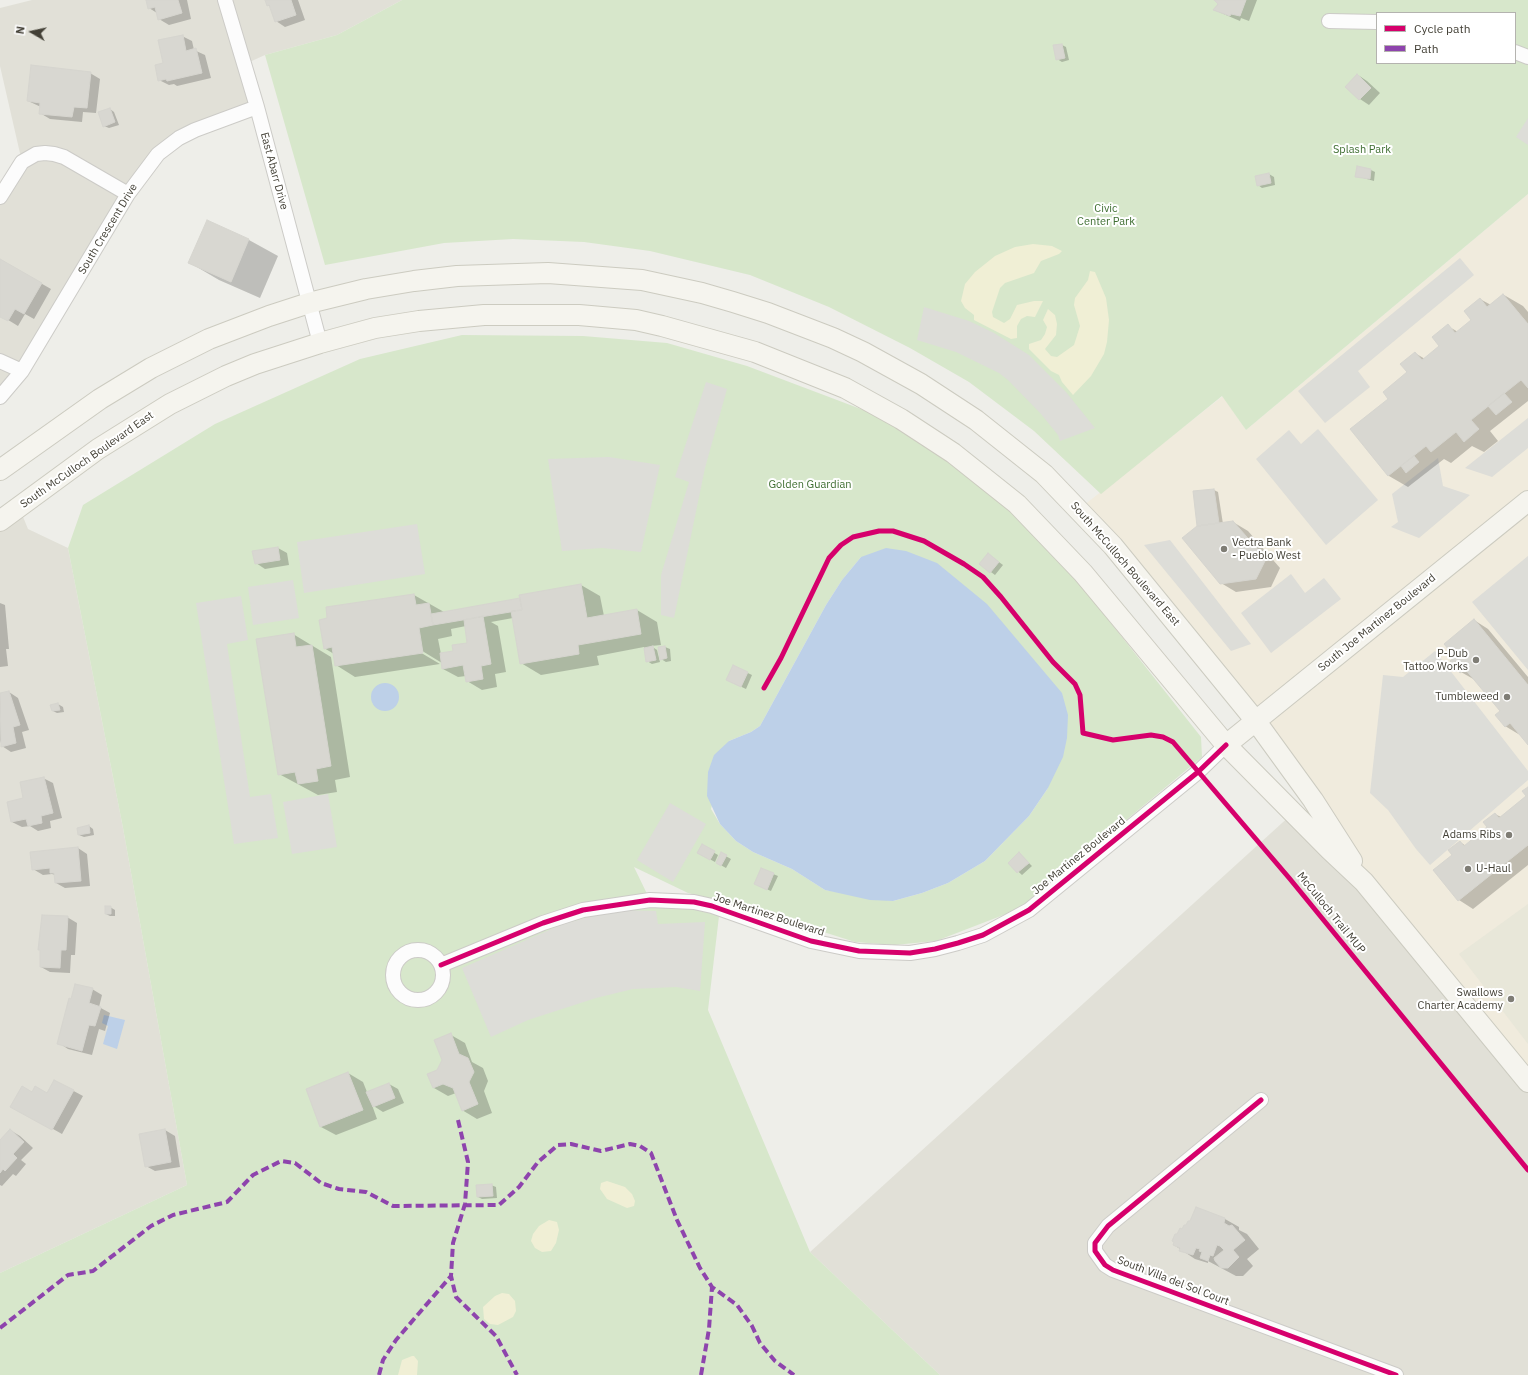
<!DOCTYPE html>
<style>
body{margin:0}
#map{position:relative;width:1528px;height:1375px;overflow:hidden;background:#eeeee9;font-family:"IBM Plex Sans",sans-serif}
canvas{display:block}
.legend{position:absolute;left:1376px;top:12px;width:140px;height:52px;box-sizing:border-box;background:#fff;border:1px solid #b4b3af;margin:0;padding:5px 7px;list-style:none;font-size:12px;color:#434036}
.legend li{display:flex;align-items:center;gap:8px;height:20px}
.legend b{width:20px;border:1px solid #b4b3af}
.north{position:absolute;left:12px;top:12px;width:40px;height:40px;-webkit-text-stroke:3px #fff;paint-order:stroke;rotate:279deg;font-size:11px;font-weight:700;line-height:16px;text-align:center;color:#434036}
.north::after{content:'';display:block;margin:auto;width:14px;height:18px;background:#434036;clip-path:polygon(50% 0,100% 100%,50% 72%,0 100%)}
</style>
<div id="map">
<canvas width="1528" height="1375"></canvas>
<ul class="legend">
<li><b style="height:5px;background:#d6006c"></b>Cycle path</li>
<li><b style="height:5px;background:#8e44ad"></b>Path</li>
</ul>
<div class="north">N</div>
</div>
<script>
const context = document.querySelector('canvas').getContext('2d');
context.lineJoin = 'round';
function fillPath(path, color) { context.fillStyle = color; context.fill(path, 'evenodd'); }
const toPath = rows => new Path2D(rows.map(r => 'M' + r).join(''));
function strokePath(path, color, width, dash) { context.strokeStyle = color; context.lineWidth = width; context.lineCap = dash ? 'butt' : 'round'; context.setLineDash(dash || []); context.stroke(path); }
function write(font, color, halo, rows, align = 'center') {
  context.font = font + ' "IBM Plex Sans",sans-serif'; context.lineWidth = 4; context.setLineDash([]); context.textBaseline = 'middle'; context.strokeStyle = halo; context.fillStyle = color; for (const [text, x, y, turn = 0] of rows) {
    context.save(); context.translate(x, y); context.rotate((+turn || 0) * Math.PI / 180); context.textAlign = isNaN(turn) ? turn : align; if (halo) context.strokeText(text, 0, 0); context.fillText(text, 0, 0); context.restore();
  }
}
const residential = toPath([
 [32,0,402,0,337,35,265,55,245,64,257,107,168,146,0,397,0,197,22,162,0,66,0,8],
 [19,507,28,529,68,548,123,828,187,1185,0,1273,0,521],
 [1293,813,1528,1082,1528,1375,940,1375,810,1252]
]);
const commercial = toPath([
 [1528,194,1528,1082,1369,888,1313,800,1079,509,1223,396,1246,430]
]);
const education = toPath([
 [1528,904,1528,1044,1459,954]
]);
const green = toPath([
 [402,0,1528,0,1528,194,1246,430,1222,396,1101,494,1034,431,969,382,910,348,829,307,750,275,650,251,584,242,513,239,444,243,325,265,265,55,337,35],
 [1377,13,1515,13,1515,63,1377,63],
 [462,335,583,336,667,343,747,366,882,417,980,481,1058,556,1201,737,1202,757,1019,909,936,941,894,945,855,942,742,906,688,893,634,867,650,900,694,902,719,916,708,1010,810,1252,940,1375,0,1375,0,1273,187,1185,123,828,68,548,83,505,215,424,360,359],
 [861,557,1048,788,1029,816,985,861,948,883,922,893,893,901,825,890,792,869,753,852,736,841,720,824,711,809,729,741,751,732,760,726,826,605,842,580]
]);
const sand = toPath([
 [1033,244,1052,246,1062,251,1059,254,1041,261,1034,273,1005,283,1000,288,992,312,993,317,1004,323,1010,319,1017,305,1034,301,1043,301,1035,317,1027,316,1021,319,1017,326,1017,338,1011,339,974,320,974,315,965,308,961,301,965,284,975,272,995,256,1015,247],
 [1090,271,1095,272,1106,298,1109,320,1107,342,1104,354,1091,376,1073,395,1062,382,1059,375,1051,371,1029,349,1029,344,1041,340,1045,334,1047,327,1043,320,1048,309,1055,315,1057,324,1056,335,1045,349,1051,356,1057,357,1074,345,1080,326,1074,305,1075,298,1088,280],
 [607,1181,625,1187,632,1194,635,1201,634,1206,627,1208,607,1199,600,1189,601,1183],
 [549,1220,557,1222,559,1230,556,1243,551,1251,542,1252,535,1248,531,1241,533,1234,539,1226],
 [502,1293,509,1294,515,1301,516,1311,513,1317,498,1325,490,1324,484,1319,483,1307,495,1296],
 [412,1356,414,1356,418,1361,417,1375,398,1375,402,1360]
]);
const parking = toPath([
 [1528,118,1528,145,1516,137],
 [1460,258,1474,275,1358,371,1370,387,1325,423,1298,391],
 [924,307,969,321,994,333,1029,355,1066,392,1095,428,1060,441,1058,435,1041,414,1008,380,999,373,956,352,917,340],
 [706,382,727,389,705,468,674,618,661,615,661,575,689,482,675,477],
 [1528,418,1528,448,1492,477,1465,468],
 [1318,429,1378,500,1326,545,1256,459,1289,430,1301,444],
 [609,457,660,465,641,552,602,548,562,551,548,459],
 [1438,458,1443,486,1470,495,1419,538,1391,527,1398,522,1392,494],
 [417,524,425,574,304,593,297,542],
 [1170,540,1239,629,1251,644,1231,651,1144,545],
 [1528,556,1528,670,1472,602],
 [1291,574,1305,593,1324,578,1341,599,1271,653,1241,613],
 [293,580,299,618,253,625,248,587],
 [241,596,248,640,227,644,250,797,271,794,278,838,234,844,196,603],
 [1435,651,1528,771,1528,780,1430,865,1416,849,1388,810,1370,793,1383,675,1403,677],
 [328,794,337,847,292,854,283,802],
 [670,803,706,824,673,882,637,860],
 [616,910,656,911,658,924,705,922,700,991,676,987,633,989,596,998,528,1020,491,1037,462,968,563,924]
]);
const water = toPath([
 [886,548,906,551,937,563,987,604,1062,693,1068,715,1067,738,1063,757,1048,788,1029,816,985,861,948,883,922,893,893,901,870,900,825,890,792,869,753,852,736,841,720,824,707,796,708,772,714,755,729,741,751,732,760,726,826,605,842,580,861,557],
 '371 697a14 14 0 1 1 28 0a14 14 0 1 1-28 0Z',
 [104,1015,125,1020,117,1049,103,1044,108,1026,102,1023]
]);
const shadow = toPath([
 [147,0,187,0,191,19,169,25,159,19,157,13,149,8],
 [266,0,298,0,305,20,285,27,276,21,271,7,268,5],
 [1216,0,1257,0,1249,21,1241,18,1240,21,1214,10,1219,3],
 [182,36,192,41,194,50,205,55,211,78,177,86,174,84,169,85,159,80,164,64],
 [1062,45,1066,47,1069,60,1062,62,1057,59],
 [90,73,100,79,96,113,83,112,82,122,50,119,40,113,41,107,28,101],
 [1358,75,1367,81,1380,93,1369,105,1360,99,1347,87],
 [110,109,114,112,119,125,109,128,104,126],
 [1371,170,1375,172,1374,181,1356,176],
 [1269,174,1274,177,1275,185,1262,188,1258,185,1256,177],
 [208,222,249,240,278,256,260,298,219,280,190,263],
 [0,260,51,289,34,319,25,314,18,326,0,315],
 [1504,295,1523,306,1528,312,1528,401,1490,431,1498,441,1484,452,1472,446,1451,463,1444,459,1408,487,1389,476,1351,429,1390,399,1408,373,1415,353,1425,359,1441,346,1448,326,1458,332,1473,320,1480,299,1491,305],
 [1214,490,1218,492,1223,524,1233,522,1248,531,1280,568,1271,587,1236,592,1221,583,1198,526],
 [278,548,287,553,289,565,265,569,256,563],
 [992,557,1003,565,995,575,980,564],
 [581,585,600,596,604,616,637,610,657,622,661,645,651,646,657,650,660,662,652,664,647,661,644,647,597,656,599,665,541,675,521,663,513,618,491,622,498,626,506,672,495,674,497,687,482,690,467,681,466,676,458,677,443,669,442,663,419,649,418,651,440,664,355,677,336,665,334,654,324,648,414,595,444,612,521,599],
 [466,626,469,643,454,652,441,654,438,639,452,636,451,629],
 [0,603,5,605,9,649,6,649,8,666,0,667],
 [1474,620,1488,629,1528,677,1528,743,1520,735,1505,726,1502,711,1475,680,1461,672,1457,657],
 [293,634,331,657,350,777,335,780,337,792,318,795,279,774],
 [665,647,670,649,671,661,666,662,661,659],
 [733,666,752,675,746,689,731,682],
 [9,692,18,698,29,730,22,732,26,748,11,752,2,746,0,740,0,694],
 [58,704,63,707,64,712,57,713,53,711],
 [43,778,53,783,62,818,50,821,51,828,38,831,30,826,22,827,12,822,24,799],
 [1528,788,1528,865,1473,909,1459,900,1453,856,1460,842,1466,846,1488,827,1495,814,1501,817,1527,796],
 [89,826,93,829,94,835,84,837,79,835,78,828],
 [702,846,718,855,715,862,698,853],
 [78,848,87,854,90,886,65,888,56,883,55,875,52,874,43,875,33,869],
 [1019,853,1032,866,1022,875,1009,863],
 [722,854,731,859,726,868,717,863],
 [773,874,778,876,771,891,759,886],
 [110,907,115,910,115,916,110,916,106,914],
 [67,917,77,923,75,955,71,955,70,973,50,972,41,967,41,951,40,950],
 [92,989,102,995,99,1007,110,1013,105,1031,99,1029,92,1055,68,1049,59,1043],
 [451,1035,465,1043,472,1062,483,1068,488,1081,484,1091,492,1113,477,1119,462,1110,456,1093,448,1096,434,1088],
 [348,1073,363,1082,367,1092,389,1084,398,1089,404,1103,383,1112,372,1105,377,1119,336,1135,321,1127,307,1090],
 [55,1081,83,1096,62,1134,12,1106,32,1093,47,1094],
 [10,1130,20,1136,33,1148,21,1160,26,1164,16,1176,13,1174,2,1186,0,1185,0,1141],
 [165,1130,175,1136,180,1167,155,1171,146,1166],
 [491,1185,496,1187,497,1198,482,1199,478,1197],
 [1225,1219,1239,1227,1239,1230,1247,1234,1259,1249,1247,1259,1253,1266,1243,1276,1236,1276,1208,1261,1208,1263,1195,1259,1174,1245]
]);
const building = toPath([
 [146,0,178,0,182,13,158,20,155,7,148,9,146,0],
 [265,0,291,0,296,15,275,22,269,5,267,6,265,0],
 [1214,0,1246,0,1240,16,1231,14,1230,16,1213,10,1218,4,1214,0],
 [183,35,186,51,196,48,202,73,167,81,166,79,158,81,155,65,163,63,158,40,183,35],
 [1062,44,1065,58,1056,60,1053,45,1062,44],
 [31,65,91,72,87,108,74,107,72,117,39,114,40,103,27,101,31,65],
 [1357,74,1371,88,1359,100,1345,87,1357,74],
 [110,108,115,122,103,127,98,112,110,108],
 [1357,166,1371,169,1370,179,1355,177,1357,166],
 [1269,173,1271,183,1257,186,1255,176,1269,173],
 [207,220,249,239,231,282,188,263,207,220],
 [0,259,42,283,24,314,15,309,8,321,0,317,0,259],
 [1503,294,1528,324,1528,388,1521,380,1471,420,1479,429,1464,442,1456,432,1431,452,1426,446,1388,476,1350,429,1388,399,1383,392,1407,372,1400,364,1415,352,1422,360,1439,346,1432,337,1448,324,1455,333,1471,320,1464,311,1480,298,1487,307,1503,294],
 [1504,393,1512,402,1496,415,1488,406,1504,393],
 [1414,456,1419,462,1406,473,1401,466,1414,456],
 [1214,489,1219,523,1197,526,1193,491,1214,489],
 [1233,521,1266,559,1256,579,1220,584,1182,538,1197,526,1233,521],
 [278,547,280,560,255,564,252,551,278,547],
 [988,553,999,562,990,573,979,564,988,553],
 [581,584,587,618,637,609,641,634,578,645,579,654,520,664,511,611,522,610,519,595,581,584],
 [414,594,416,605,429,603,433,625,419,628,423,653,335,666,332,647,324,649,319,620,327,618,326,607,414,594],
 [520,598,522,610,433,625,431,614,520,598],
 [483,616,491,664,481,666,483,679,466,682,463,665,442,669,440,653,453,651,452,645,467,643,464,620,483,616],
 [1474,619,1528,685,1528,745,1510,723,1505,727,1495,715,1500,711,1465,669,1460,673,1450,661,1455,657,1444,644,1474,619],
 [294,633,296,647,312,645,331,766,316,769,318,781,298,784,295,772,278,775,256,639,294,633],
 [653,646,656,660,646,662,644,648,653,646],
 [665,646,667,658,660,660,658,647,665,646],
 [733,665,748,672,741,687,726,680,733,665],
 [9,691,20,725,13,727,16,743,1,747,0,693,9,691],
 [58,703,60,710,52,711,50,705,58,703],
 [44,777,53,813,41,816,42,823,28,826,26,819,11,822,7,802,23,798,20,782,44,777],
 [1528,787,1528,845,1458,901,1433,870,1452,855,1448,850,1460,841,1464,846,1487,827,1483,822,1495,813,1499,818,1526,796,1522,791,1528,787],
 [89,825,90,833,78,835,77,828,89,825],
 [702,844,715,851,710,860,697,853,702,844],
 [78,847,81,881,55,883,54,873,50,873,50,868,32,870,30,852,78,847],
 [721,852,727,855,721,866,716,863,721,852],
 [1019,852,1029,863,1017,873,1008,863,1019,852],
 [761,868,774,873,767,890,754,884,761,868],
 [105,906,111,906,111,914,105,914,105,906],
 [42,915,68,916,66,950,61,950,60,968,40,967,40,950,38,950,42,915],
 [75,984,93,988,89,1003,101,1007,95,1026,89,1025,82,1051,57,1044,69,998,71,999,75,984],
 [451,1033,459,1054,468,1058,474,1072,469,1082,478,1104,462,1111,453,1088,443,1084,433,1088,427,1074,437,1070,442,1060,434,1040,451,1033],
 [348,1072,363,1110,320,1127,306,1089,348,1072],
 [54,1080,74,1090,52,1130,10,1107,22,1086,32,1092,35,1086,47,1093,54,1080],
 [389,1083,395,1098,373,1107,366,1092,389,1083],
 [10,1129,24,1142,13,1154,17,1158,5,1171,3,1169,0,1173,0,1140,10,1129],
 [165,1129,171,1162,145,1167,139,1134,165,1129],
 [492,1184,493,1196,477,1197,476,1185,492,1184],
 [1196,1207,1225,1218,1224,1223,1229,1226,1232,1225,1245,1240,1233,1250,1239,1257,1228,1268,1221,1268,1215,1261,1214,1258,1224,1250,1220,1246,1217,1245,1213,1256,1210,1255,1208,1261,1200,1258,1202,1252,1199,1251,1200,1249,1196,1248,1193,1255,1179,1251,1180,1248,1173,1245,1174,1242,1172,1241,1175,1234,1177,1234,1180,1228,1182,1229,1184,1225,1186,1225,1188,1221,1190,1221,1196,1207]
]);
const minor = toPath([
 [225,0,257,107,320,343],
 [1329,21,1377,22],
 [1515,52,1528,57],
 [0,197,22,162,36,154,45,153,54,154,64,157,128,194],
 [0,361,22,371],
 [0,397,22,371,128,194,158,154,179,138,195,130,257,107],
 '393 975a25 25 0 1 1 50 0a25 25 0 1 1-50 0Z',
 [441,965,543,923,583,910,650,900,694,902,712,906,811,941,859,951,910,953,935,949,958,943,983,935,1029,910,1198,772,1226,745],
 [1261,1100,1108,1226,1095,1243,1095,1251,1105,1265,1113,1270,1396,1375]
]);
const secondary = toPath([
 [0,470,100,399,151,368,209,339,269,316,309,303,366,289,414,281,457,276,548,273,642,280,702,293,733,302,768,313,833,338,863,352,921,384,976,420,1044,474,1113,546,1255,720,1313,800,1352,861],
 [0,521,98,449,170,404,226,376,255,364,320,343,375,328,419,321,484,315,579,315,636,320,662,326,755,352,845,388,901,419,953,453,1017,504,1083,573,1226,745,1330,850,1364,882,1528,1082],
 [1226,745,1528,501]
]);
const quiet = toPath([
 [458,1120,468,1162,465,1204,453,1243,451,1276,456,1297,496,1336,517,1375],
 [0,1328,68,1275,93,1271,151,1226,173,1215,227,1202,253,1175,281,1161,295,1163,321,1183,339,1189,366,1192,393,1206,499,1205,519,1187,538,1162,558,1145,571,1144,601,1151,630,1144,640,1146,651,1153,677,1220,700,1268,712,1287,737,1305,752,1326,760,1343,775,1361,794,1375],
 [379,1375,383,1360,396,1340,451,1276],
 [701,1375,709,1329,712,1287]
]);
const cycleway = toPath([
 [764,688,781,658,829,558,841,545,853,537,879,531,893,531,924,541,964,564,983,577,1001,597,1053,662,1075,684,1080,695,1083,733,1113,740,1151,735,1163,737,1173,742,1290,879,1528,1170],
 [441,965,543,923,583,910,650,900,694,902,712,906,811,941,859,951,910,953,935,949,958,943,983,935,1029,910,1198,772,1226,745],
 [1261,1100,1108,1226,1095,1243,1095,1251,1105,1265,1113,1270,1396,1375]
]);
const markers = [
 [1224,549,4,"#7f7d75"],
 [1476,660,4,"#7f7d75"],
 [1507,697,4,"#7f7d75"],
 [1509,835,4,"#7f7d75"],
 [1468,869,4,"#7f7d75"],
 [1511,999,4,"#7f7d75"]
];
const parkNames = [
 ["Splash Park",1362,150],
 ["Civic",1106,209],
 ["Center Park",1106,222],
 ["Golden Guardian",810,485]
];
const streetNames = [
 ["East Abarr Drive",274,171,75],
 ["South Crescent Drive",108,229,-59],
 ["South McCulloch Boulevard East",87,460,-35],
 ["South McCulloch Boulevard East",1125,564,49],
 ["South Joe Martinez Boulevard",1377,623,-39],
 ["Joe Martinez Boulevard",1079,856,-39],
 ["McCulloch Trail MUP",1331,913,51],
 ["Joe Martinez Boulevard",769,915,18],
 ["South Villa del Sol Court",1173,1281,21]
];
const poiNames = [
 ["Vectra Bank",1232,543,"left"],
 ["- Pueblo West",1232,556,"left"],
 ["P-Dub",1468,654],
 ["Tattoo Works",1468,667],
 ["Tumbleweed",1499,697],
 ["Adams Ribs",1501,835],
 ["U-Haul",1476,869,"left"],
 ["Swallows",1503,993],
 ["Charter Academy",1503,1006]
];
fillPath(residential, '#e1e0d7');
fillPath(commercial, '#f0ebdd');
fillPath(education, '#e8e7d9');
fillPath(green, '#d7e7cb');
fillPath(sand, '#f0efd5');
fillPath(parking, '#ddddd8');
fillPath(water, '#bdd0e8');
fillPath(shadow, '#0003');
fillPath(building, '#d8d7d1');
strokePath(building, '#d6d5cf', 1);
strokePath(minor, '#cccbc7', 16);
strokePath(secondary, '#cccbc0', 22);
strokePath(minor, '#fcfcfc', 14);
strokePath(secondary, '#f5f4ee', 20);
strokePath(quiet, '#8e44ad', 4, [8, 4]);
strokePath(cycleway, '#d6006c', 5);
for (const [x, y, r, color] of markers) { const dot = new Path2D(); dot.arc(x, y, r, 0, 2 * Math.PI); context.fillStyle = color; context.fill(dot); strokePath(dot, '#fff', 1.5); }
write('11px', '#3d6d30', '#fff', parkNames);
write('11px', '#434036', '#fff', streetNames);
write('11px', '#434036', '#fff', poiNames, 'right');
</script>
